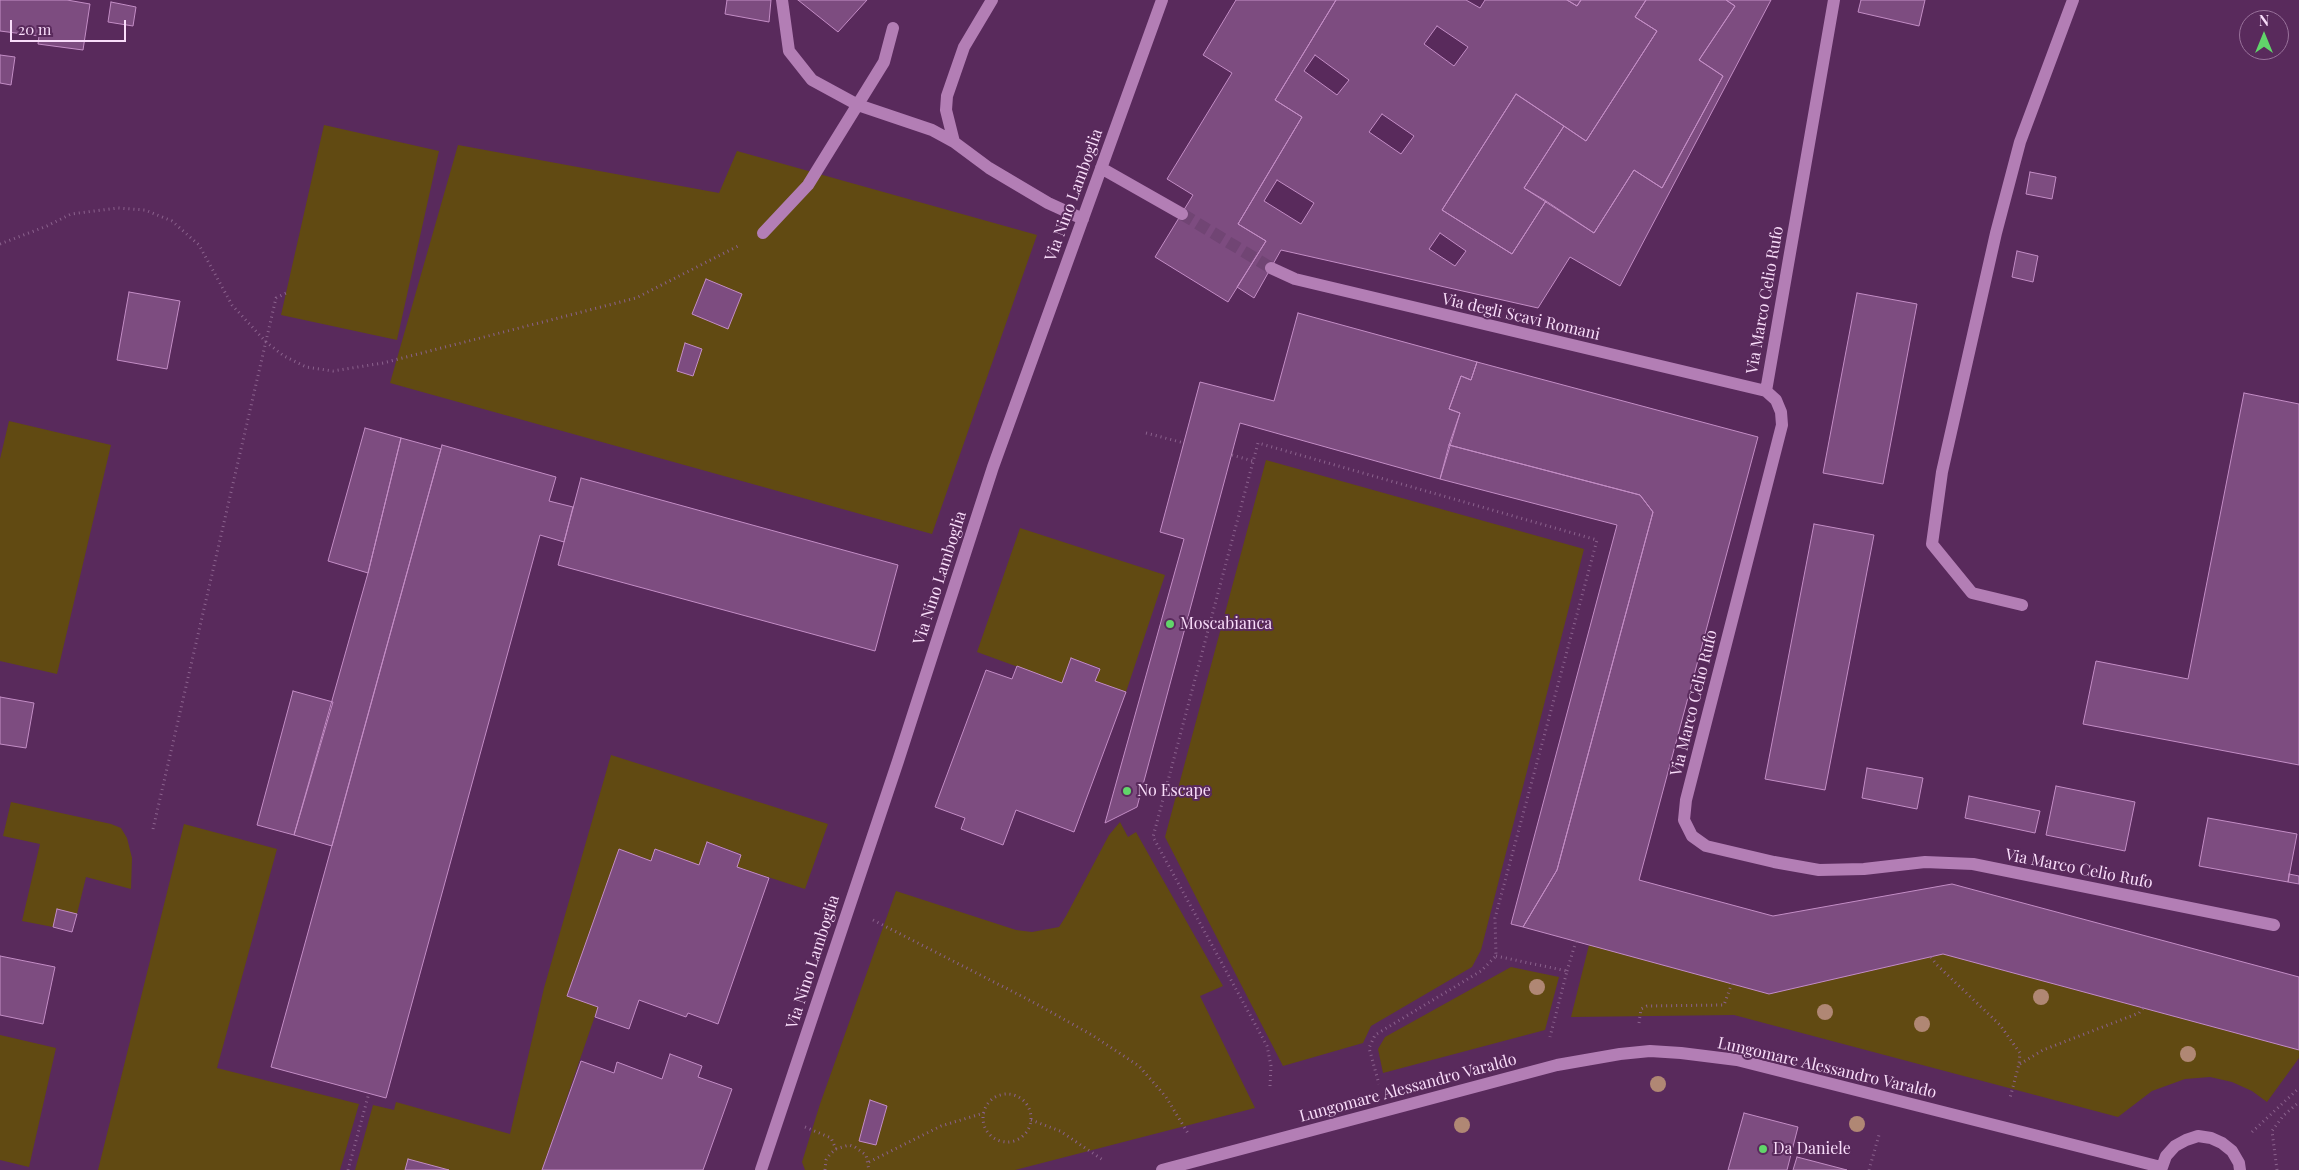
<!DOCTYPE html>
<style>
body{margin:0}
#map{position:relative;width:2299px;height:1170px;overflow:hidden;background:#592a5c;font-family:"Playfair Display",serif}
canvas{display:block}
.north{position:absolute;left:2239px;top:10px;width:50px;height:50px;box-sizing:border-box;background:#592a5c;border:1px solid #99729b;border-radius:50%;rotate:0deg;font-size:14px;font-weight:700;line-height:20px;text-align:center;color:#f9ddfa}
.north::after{content:'';display:block;margin:auto;width:18px;height:22px;background:#61d56a;clip-path:polygon(50% 0,100% 100%,50% 72%,0 100%)}
.scale{position:absolute;left:10px;top:20px;width:116px;height:22px;box-sizing:border-box;border:2px solid #f9ddfa;border-top:0;padding-left:6px;font-size:15px;line-height:18px;white-space:nowrap;color:#f9ddfa;-webkit-text-stroke:4px #592a5c;paint-order:stroke}
</style>
<div id="map">
<canvas width="2299" height="1170"></canvas>
<div class="north">N</div>
<div class="scale">20 m</div>
</div>
<script>
const context = document.querySelector('canvas').getContext('2d');
context.lineJoin = 'round';
function fillPath(path, color) { context.fillStyle = color; context.fill(path, 'evenodd'); }
const toPath = rows => new Path2D(rows.map(r => 'M' + r).join(''));
function strokePath(path, color, width, dash) { context.strokeStyle = color; context.lineWidth = width; context.lineCap = dash ? 'butt' : 'round'; context.setLineDash(dash || []); context.stroke(path); }
function write(font, color, halo, rows, align = 'center') {
  context.font = font + ' "Playfair Display",serif'; context.lineWidth = 4; context.setLineDash([]); context.textBaseline = 'middle'; context.strokeStyle = halo; context.fillStyle = color; for (const [text, x, y, turn = 0] of rows) {
    context.save(); context.translate(x, y); context.rotate((+turn || 0) * Math.PI / 180); context.textAlign = isNaN(turn) ? turn : align; if (halo) context.strokeText(text, 0, 0); context.fillText(text, 0, 0); context.restore();
  }
}
const green = toPath([
 [324,125,439,151,397,340,281,315],
 [458,145,719,193,737,151,1037,235,932,534,390,383],
 [9,421,111,445,57,674,0,661,0,459],
 [1266,460,1584,549,1481,950,1472,967,1371,1026,1363,1043,1283,1066,1165,837],
 [1020,528,1165,575,1126,692,1095,681,1100,668,1071,658,1062,683,977,652],
 [611,755,828,824,805,889,737,867,741,854,707,842,699,865,655,849,651,861,619,850,567,996,598,1007,542,1170,355,1170,373,1105,394,1110,396,1102,510,1134,544,988],
 [11,802,111,824,121,828,127,838,132,858,131,889,86,877,77,914,57,909,53,927,22,921,40,844,3,836],
 [1120,822,1128,837,1136,832,1223,986,1200,996,1255,1108,1015,1170,805,1170,802,1162,820,1104,896,891,1016,930,1032,932,1059,927,1066,916,1109,835],
 [184,824,277,849,217,1068,359,1104,340,1170,98,1170],
 [1589,945,1769,994,1943,954,2299,1050,2299,1058,2267,1102,2252,1091,2232,1082,2210,1077,2185,1079,2152,1091,2118,1117,1734,1015,1571,1017],
 [1511,967,1559,977,1545,1030,1383,1073,1378,1049,1385,1037],
 [0,1035,56,1048,29,1167,0,1160]
]);
const building = toPath([
 [0,0,67,0,90,4,83,50,38,44,39,36,0,31,0,0],
 [727,0,771,0,769,22,725,14,727,0],
 [798,0,867,0,838,32,798,0],
 [1236,0,1336,0,1275,100,1302,117,1238,224,1266,241,1228,302,1155,257,1193,195,1167,179,1232,73,1203,55,1236,0],
 [1336,0,1466,0,1480,8,1485,0,1567,0,1577,6,1581,0,1646,0,1635,17,1657,31,1586,141,1516,94,1442,210,1512,254,1546,201,1594,233,1634,170,1662,188,1723,76,1699,60,1735,6,1726,0,1771,0,1620,286,1570,257,1538,308,1281,250,1254,298,1237,287,1266,241,1238,224,1302,117,1275,100,1336,0],
 [1437,26,1468,47,1454,66,1424,44,1437,26],
 [1315,55,1349,80,1337,95,1304,71,1315,55],
 [1382,114,1414,136,1401,154,1369,132,1382,114],
 [1277,180,1314,203,1301,224,1264,201,1277,180],
 [1440,233,1466,251,1455,266,1429,249,1440,233],
 [1567,0,1581,0,1577,6,1567,0],
 [1646,0,1726,0,1735,6,1699,60,1723,76,1662,188,1634,170,1594,233,1524,188,1564,126,1586,141,1657,31,1635,17,1646,0],
 [1861,0,1925,0,1919,26,1858,12,1861,0],
 [111,2,136,7,133,26,108,22,111,2],
 [0,55,15,57,11,85,0,83,0,55],
 [1516,94,1564,126,1524,188,1546,201,1512,254,1442,210,1516,94],
 [2030,172,2056,177,2052,199,2026,194,2030,172],
 [2017,251,2038,256,2033,282,2012,277,2017,251],
 [706,279,742,294,728,329,692,314,706,279],
 [129,292,180,301,167,369,117,360,129,292],
 [1857,293,1917,304,1883,484,1823,473,1857,293],
 [1298,313,1477,362,1471,380,1461,376,1449,409,1460,413,1440,479,1240,423,1137,807,1105,823,1184,539,1160,532,1200,382,1274,401,1298,313],
 [685,343,702,349,693,376,677,371,685,343],
 [1477,362,1758,437,1639,880,1773,916,1952,884,2299,977,2299,1050,1943,954,1769,994,1523,927,1557,870,1653,512,1640,495,1449,445,1460,413,1449,409,1461,376,1471,380,1477,362],
 [2244,393,2299,404,2299,765,2083,724,2096,661,2188,679,2244,393],
 [365,428,401,438,368,573,328,561,365,428],
 [401,438,441,449,332,846,294,835,368,573,401,438],
 [442,445,556,477,549,501,573,507,564,542,540,535,386,1098,271,1067,442,445],
 [1449,445,1640,495,1653,512,1557,870,1523,927,1511,924,1617,525,1440,479,1449,445],
 [581,478,898,565,875,651,558,565,581,478],
 [1814,524,1874,535,1825,790,1765,779,1814,524],
 [1071,658,1100,669,1095,681,1126,692,1074,832,1016,810,1003,845,961,829,965,818,935,807,986,670,1012,679,1017,666,1062,683,1071,658],
 [293,691,333,702,294,835,257,825,293,691],
 [0,697,34,703,26,748,0,744,0,697],
 [1867,768,1923,778,1917,809,1862,798,1867,768],
 [2056,786,2135,802,2125,851,2046,835,2056,786],
 [1969,796,2040,811,2035,833,1965,818,1969,796],
 [2208,818,2297,834,2288,882,2199,866,2208,818],
 [707,842,741,855,737,867,769,878,718,1024,688,1013,686,1017,639,1000,629,1029,595,1017,598,1007,567,996,619,849,651,861,655,849,699,865,707,842],
 [2289,874,2299,876,2299,884,2288,882,2289,874],
 [57,909,77,914,72,932,53,927,57,909],
 [0,956,55,967,43,1024,0,1015,0,956],
 [670,1054,702,1066,698,1077,732,1089,703,1170,542,1170,581,1061,614,1073,617,1062,662,1079,670,1054],
 [870,1100,887,1106,876,1145,859,1141,870,1100],
 [1744,1113,1798,1127,1787,1170,1728,1170,1744,1113],
 [1797,1157,1847,1170,1793,1170,1797,1157],
 [408,1159,449,1170,405,1170,408,1159]
]);
const minorTunnel = toPath([
 [1182,214,1271,268]
]);
const path = toPath([
 [0,244,47,226,71,214,118,208,145,210,172,221,199,245,232,305,266,342,284,356,306,367,333,371,383,363,636,298,740,245],
 [1146,433,1184,443],
 [1232,455,1253,461],
 [153,829,276,298,286,293],
 [873,920,1031,1001,1092,1035,1139,1066,1166,1097,1189,1135],
 [1496,956,1567,971,1550,1037],
 [1931,957,1936,964,2000,1025,2020,1053,2019,1064,2010,1098],
 [1567,971,1576,941],
 [1639,1023,1641,1009,1647,1006,1724,1005,1732,983],
 [2020,1064,2043,1050,2139,1013,2143,1008],
 [1270,1086,1271,1066,1267,1046,1153,837,1258,443,1597,540,1495,918,1496,956,1481,971,1375,1035,1369,1048,1379,1084],
 '983 1118a24 24 0 1 1 48 0a24 24 0 1 1-48 0Z',
 [1031,1120,1060,1131,1103,1160],
 [805,1127,831,1138,836,1149],
 [2252,1132,2299,1088],
 [869,1162,941,1126,984,1113],
 [348,1170,369,1093],
 [825,1170,826,1160,830,1154,836,1149,849,1145,855,1147,866,1155,869,1170],
 [1869,1170,1879,1135],
 [2277,1170,2272,1131,2283,1116,2299,1102]
]);
const minor = toPath([
 [782,0,789,51,812,80,858,105,932,130,954,142],
 [992,0,964,47,947,96,946,110,954,142,989,168,1048,203,1083,219],
 [1101,168,1182,214],
 [763,233,808,185,884,62,893,28],
 [1271,268,1295,279,1766,391,1776,400,1781,412,1782,425,1686,800,1684,820,1692,836,1706,846,1774,862,1819,870,1864,869,1925,862,1973,864,2274,925],
 [1766,391,1834,0],
 [2022,605,1972,593,1932,544,1942,472,1996,233,2020,142,2073,0],
 [761,1170,898,761,993,467,1162,0],
 [1162,1170,1557,1065,1620,1054,1650,1051,1681,1053,1737,1060,2161,1167],
 [2161,1170,2166,1156,2175,1146,2186,1140,2198,1136,2211,1138,2222,1143,2232,1151,2239,1163,2240,1170]
]);
const trees = [
 [1537,987],
 [2041,997],
 [1825,1012],
 [1922,1024],
 [2188,1054],
 [1658,1084],
 [1857,1124],
 [1462,1125]
];
const markers = [
 [1170,624,5,"#61d56a"],
 [1127,791,5,"#61d56a"],
 [1763,1149,5,"#61d56a"]
];
const streetNames = [
 ["Via Nino Lamboglia",1074,195,-70],
 ["Via Marco Celio Rufo",1765,300,-80],
 ["Via degli Scavi Romani",1521,317,13],
 ["Via Nino Lamboglia",940,578,-72],
 ["Via Marco Celio Rufo",1694,703,-76],
 ["Via Marco Celio Rufo",2079,869,11],
 ["Via Nino Lamboglia",813,962,-72],
 ["Lungomare Alessandro Varaldo",1827,1068,13],
 ["Lungomare Alessandro Varaldo",1408,1088,-15]
];
const poiNames = [
 ["Moscabianca",1180,624],
 ["No Escape",1137,791],
 ["Da Daniele",1773,1149]
];
fillPath(green, '#614a12');
fillPath(building, '#7d4c80');
strokePath(building, '#c38dc5', 1);
strokePath(minorTunnel, '#714574', 12, [12, 6]);
strokePath(path, '#8b628d', 3, [1, 4]);
strokePath(minor, '#b37eb5', 12);
context.fillStyle = '#b08774';
for (const [x, y] of trees) { context.beginPath(); context.arc(x, y, 8, 0, 2 * Math.PI); context.fill(); }
for (const [x, y, r, color] of markers) { const dot = new Path2D(); dot.arc(x, y, r, 0, 2 * Math.PI); context.fillStyle = color; context.fill(dot); strokePath(dot, '#592a5c', 2); }
write('16px', '#f9ddfa', '#592a5c', streetNames);
write('16px', '#f9ddfa', '#592a5c', poiNames, 'left');
</script>
